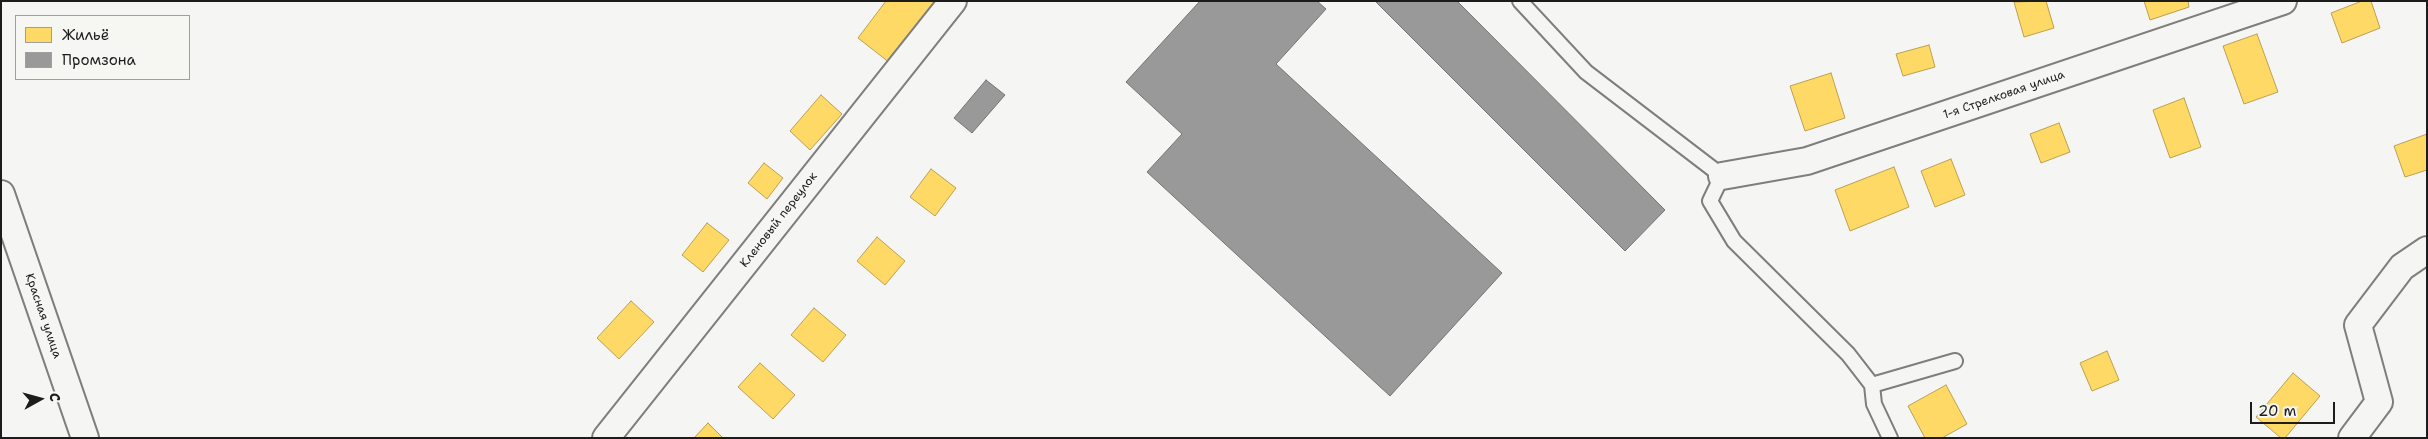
<!DOCTYPE html>
<meta charset="utf-8">
<style>
body{margin:0}
#map{position:relative;width:2428px;height:439px;overflow:hidden;background:#f5f5f3;font-family:"Shantell Sans",sans-serif}
canvas{display:block}
.frame{position:absolute;inset:0;border:2px solid #1c1c1c;pointer-events:none}
.legend{position:absolute;left:15px;top:15px;width:175px;height:65px;box-sizing:border-box;background:#f6f6f2;border:1px solid #9f9f9c;margin:0;padding:6px 9px;list-style:none;font-size:15px;color:#1c1c1c}
.legend li{display:flex;align-items:center;gap:10px;height:25px}
.legend b{width:25px;border:1px solid #9f9f9c}
.north{position:absolute;left:15px;top:374px;width:50px;height:50px;-webkit-text-stroke:4px #f6f6f2;paint-order:stroke;rotate:83deg;font-size:14px;font-weight:700;line-height:20px;text-align:center;color:#1c1c1c}
.north::after{content:'';display:block;margin:auto;width:18px;height:22px;background:#1c1c1c;clip-path:polygon(50% 0,100% 100%,50% 72%,0 100%)}
.scale{position:absolute;left:2250px;top:402px;width:85px;height:22px;box-sizing:border-box;border:2px solid #1c1c1c;border-top:0;padding-left:6px;font-size:15px;line-height:18px;white-space:nowrap;color:#1c1c1c;-webkit-text-stroke:4px #f6f6f2;paint-order:stroke}
</style>
<div id="map">
<canvas width="2428" height="439"></canvas>
<div class="frame"></div>
<ul class="legend">
<li><b style="height:14px;background:#ffd966"></b>Жильё</li>
<li><b style="height:14px;background:#999"></b>Промзона</li>
</ul>
<div class="north">С</div>
<div class="scale">20 m</div>
</div>
<script>
const context = document.querySelector('canvas').getContext('2d');
context.lineJoin = 'round';
function fillPath(path, color) { context.fillStyle = color; context.fill(path, 'evenodd'); }
const toPath = rows => new Path2D(rows.map(r => 'M' + r).join(''));
function strokePath(path, color, width, dash) { context.strokeStyle = color; context.lineWidth = width; context.lineCap = dash ? 'butt' : 'round'; context.setLineDash(dash || []); context.stroke(path); }
function write(font, color, halo, rows, align = 'center') {
  context.font = font + ' "Shantell Sans",sans-serif'; context.lineWidth = 5; context.setLineDash([]); context.textBaseline = 'middle'; context.strokeStyle = halo; context.fillStyle = color; for (const [text, x, y, turn = 0] of rows) {
    context.save(); context.translate(x, y); context.rotate((+turn || 0) * Math.PI / 180); context.textAlign = isNaN(turn) ? turn : align; if (halo) context.strokeText(text, 0, 0); context.fillText(text, 0, 0); context.restore();
  }
}
const homes = toPath([
 [886,1,937,1,890,63,858,38,886,1],
 [2046,1,2054,28,2024,37,2014,2,2046,1],
 [2144,1,2188,1,2189,7,2150,20,2144,1],
 [2362,1,2371,1,2380,28,2342,43,2331,13,2362,1],
 [2257,34,2278,92,2244,104,2223,46,2257,34],
 [1929,45,1935,67,1903,76,1896,54,1929,45],
 [1831,73,1845,118,1805,131,1790,86,1831,73],
 [821,95,842,114,810,150,790,131,821,95],
 [2184,98,2201,147,2170,158,2153,110,2184,98],
 [2059,123,2070,152,2041,163,2030,134,2059,123],
 [2427,134,2427,170,2405,177,2394,146,2427,134],
 [1951,159,1965,195,1935,207,1921,171,1951,159],
 [764,163,783,178,767,199,748,183,764,163],
 [1894,167,1909,207,1850,231,1835,190,1894,167],
 [931,169,956,188,935,216,910,197,931,169],
 [707,223,729,240,703,272,682,255,707,223],
 [877,237,905,261,885,285,857,261,877,237],
 [631,301,654,322,619,359,597,338,631,301],
 [814,308,846,335,823,362,791,335,814,308],
 [2107,351,2119,380,2092,391,2080,363,2107,351],
 [760,363,795,395,773,419,738,387,760,363],
 [2293,373,2320,396,2285,438,2281,438,2256,417,2293,373],
 [1946,385,1967,424,1942,438,1925,438,1908,406,1946,385],
 [708,423,723,438,694,438,708,423]
]);
const industry = toPath([
 [1200,1,1317,1,1326,9,1276,64,1502,273,1390,396,1147,172,1182,134,1126,82,1200,1],
 [1375,1,1457,1,1665,210,1625,251,1375,1],
 [986,80,1005,95,972,133,954,118,986,80]
]);
const service = toPath([
 [1520,1,1586,72,1722,176,1710,201,1734,241,1848,354,1872,385,1874,404,1890,438],
 [1872,385,1955,361]
]);
const minor = toPath([
 [1722,176,1807,161,2283,1],
 [1,194,85,438],
 [606,438,953,1],
 [2352,438,2379,402,2358,325,2402,267,2427,250]
]);
const streetNames = [
 ["1-я Стрелковая улица",2004,95,-19],
 ["Кленовый переулок",779,220,-52],
 ["Красная улица",43,316,71]
];
fillPath(homes, '#ffd966');
strokePath(homes, '#bba050', 1);
fillPath(industry, '#999');
strokePath(industry, '#747474', 1);
strokePath(service, '#7e7e7d', 18);
strokePath(minor, '#7e7e7d', 30);
strokePath(service, '#f5f5f3', 14);
strokePath(minor, '#f5f5f3', 26);
write('12px', '#1c1c1c', '#f6f6f2', streetNames);
</script>
